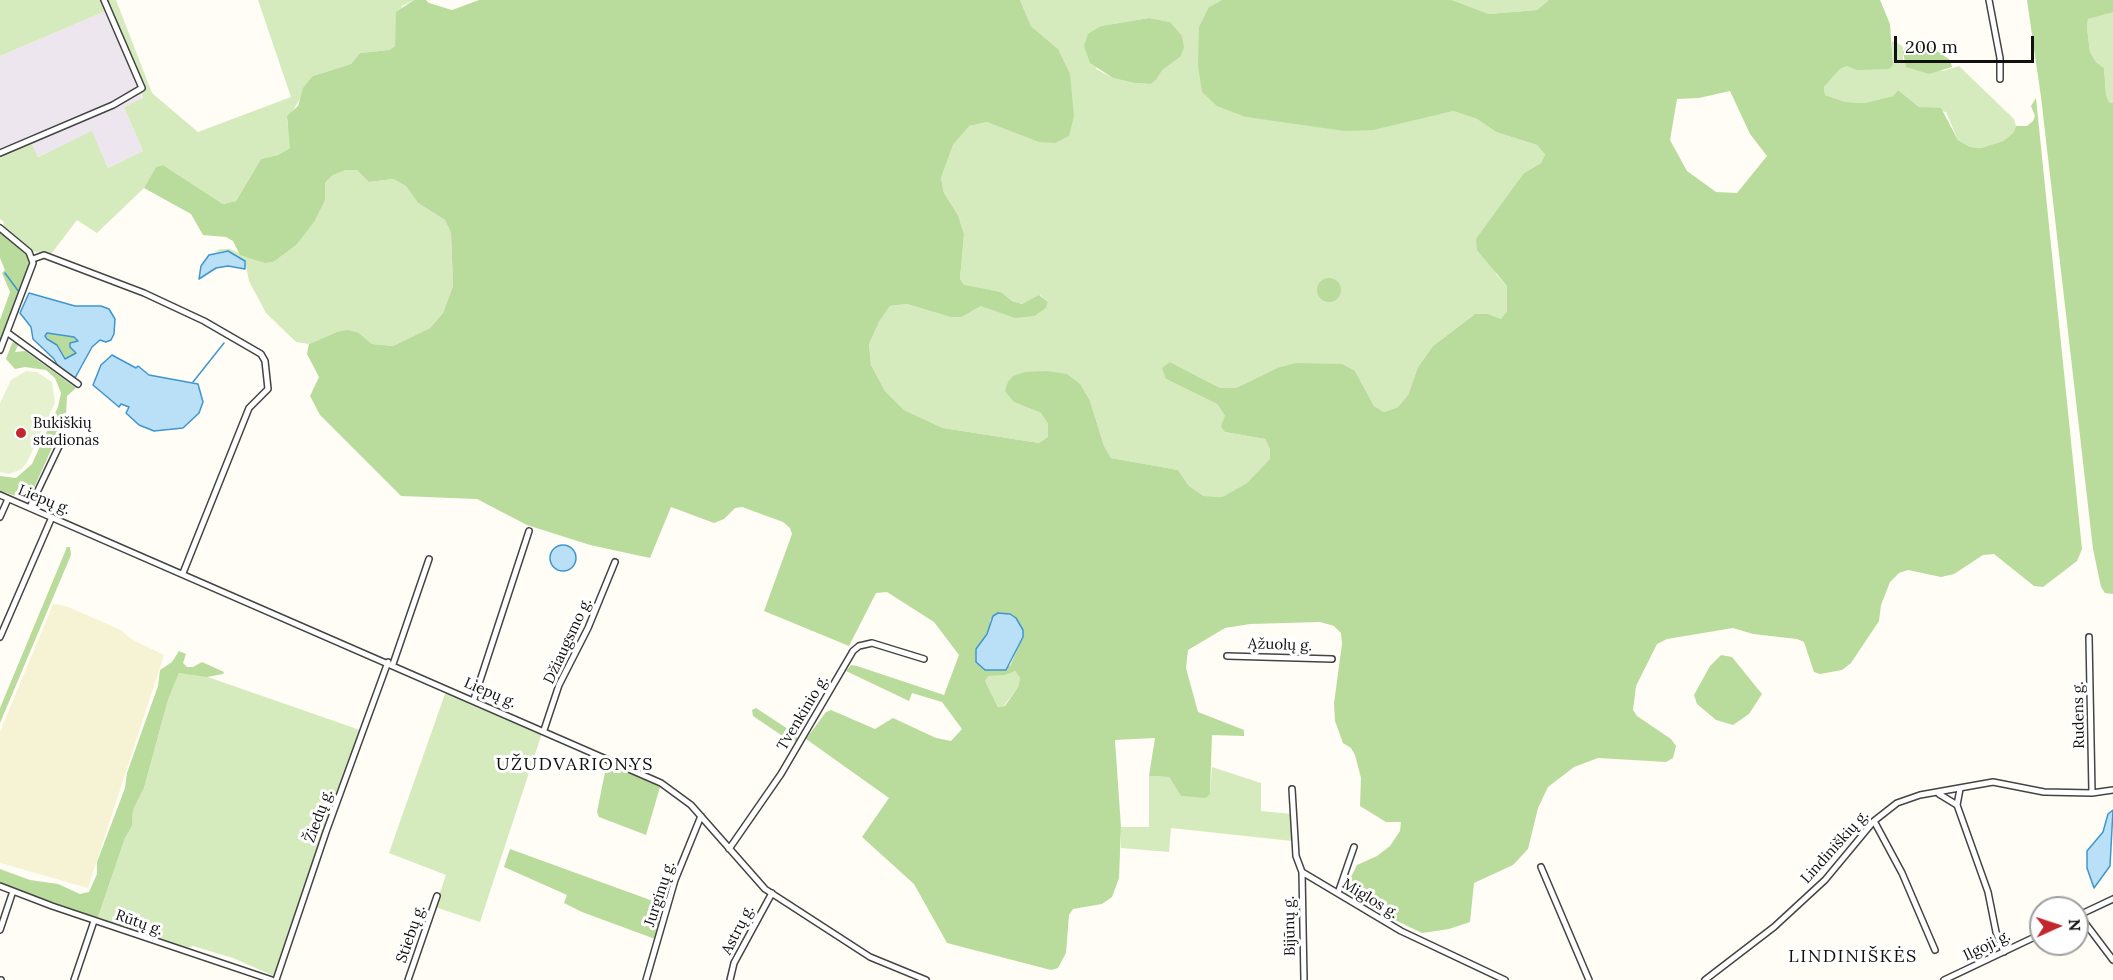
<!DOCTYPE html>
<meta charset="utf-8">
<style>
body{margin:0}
#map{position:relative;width:2113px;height:980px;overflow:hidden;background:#fffdf5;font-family:Lora,serif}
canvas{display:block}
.north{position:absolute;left:2029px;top:896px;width:60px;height:60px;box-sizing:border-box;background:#fff;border:2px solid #a0a0a0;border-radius:50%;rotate:87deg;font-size:16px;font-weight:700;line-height:24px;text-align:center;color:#111}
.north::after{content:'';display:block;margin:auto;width:21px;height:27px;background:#c4262e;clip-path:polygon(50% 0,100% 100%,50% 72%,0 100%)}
.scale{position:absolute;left:1894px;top:36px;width:140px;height:27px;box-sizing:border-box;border:3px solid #111;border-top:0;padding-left:8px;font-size:18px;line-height:21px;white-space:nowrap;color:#111;-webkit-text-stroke:4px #fff;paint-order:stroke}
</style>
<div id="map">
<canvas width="2113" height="980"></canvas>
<div class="north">N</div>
<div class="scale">200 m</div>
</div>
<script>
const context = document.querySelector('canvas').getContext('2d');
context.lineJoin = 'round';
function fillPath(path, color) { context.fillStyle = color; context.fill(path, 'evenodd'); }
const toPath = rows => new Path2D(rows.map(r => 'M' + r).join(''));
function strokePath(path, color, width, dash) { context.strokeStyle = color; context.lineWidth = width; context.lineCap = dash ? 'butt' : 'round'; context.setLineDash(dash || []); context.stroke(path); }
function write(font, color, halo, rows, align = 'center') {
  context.font = font + ' Lora,serif'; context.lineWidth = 6; context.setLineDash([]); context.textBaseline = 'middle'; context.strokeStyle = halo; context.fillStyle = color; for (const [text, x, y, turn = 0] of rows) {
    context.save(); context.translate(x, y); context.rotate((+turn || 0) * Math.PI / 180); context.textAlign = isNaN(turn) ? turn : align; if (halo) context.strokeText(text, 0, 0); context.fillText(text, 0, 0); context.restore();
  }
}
const industrial = toPath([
 [106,11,143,99,124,107,143,151,108,168,92,132,37,157,32,144,0,156,0,56]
]);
const farmland = toPath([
 [53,604,66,606,121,630,131,639,164,655,88,888,0,863,0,732]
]);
const green = toPath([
 [0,0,116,0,152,93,198,132,291,97,258,0,414,0,402,6,395,46,389,50,360,53,351,64,313,76,287,121,290,135,290,148,278,155,261,159,236,201,223,204,163,165,156,167,144,188,97,233,77,220,51,254,34,252,3,228,4,222,0,219,0,156,32,144,38,157,92,131,108,168,143,151,124,107,143,98,106,11,0,56],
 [1020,0,1222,0,1209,7,1246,117,1290,122,1420,117,1453,111,1477,119,1496,132,1537,145,1545,155,1541,163,1524,173,1504,204,1496,274,1507,286,1507,311,1501,319,1488,314,1475,314,1433,346,1418,367,1408,395,1398,407,1384,412,1374,406,1355,371,1277,368,1236,388,1220,388,1170,362,1166,379,1217,404,1225,416,1225,432,1265,439,1270,449,1271,459,1247,483,1222,497,1204,496,1189,486,1178,470,1111,458,1104,446,1090,401,1014,402,1041,413,1048,424,1049,437,1039,443,943,428,904,410,885,391,871,365,869,344,879,322,890,306,907,304,950,317,962,317,981,306,1046,308,1048,302,1040,295,1022,304,1012,301,1001,292,964,286,960,279,964,234,958,215,944,193,941,178,953,145,968,126,987,122,1005,127,1058,49,1031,26],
 [1149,18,1170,22,1180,57,1161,70,1156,80,1151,84,1134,83,1113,78,1096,69,1101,26],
 [1452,0,1549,0,1537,10,1489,14],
 [2107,12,2113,12,2113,103,2109,102,2106,95,2104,68,2096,62,2090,52,2087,28,2088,19],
 [1895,41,1903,47,1903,60,1943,71,1959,66,2014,119,2016,126,2013,133,2003,141,1981,148,1970,147,1958,140,1946,112,1919,107,1898,90,1893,96,1864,103,1846,102,1825,95,1824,87,1840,69,1847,66,1893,65,1892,42],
 [346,170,357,170,369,182,393,179,406,186,418,203,445,220,451,233,453,286,443,313,430,328,393,346,372,344,359,333,337,332,309,344,296,342,266,313,249,281,245,261,228,251,214,252,220,249,230,249,265,263,273,262,325,200,325,183,333,175],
 [1015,671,1020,678,1018,687,1004,706,998,707,985,681,987,676],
 [179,673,199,674,360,730,323,830,274,976,233,958,193,946,187,948,97,920,125,838,132,826,133,810,144,788,168,700],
 [446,691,542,733,480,922,435,907,446,875,389,853],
 [1212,767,1261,783,1261,811,1292,814,1292,841,1171,828,1169,852,1121,848,1121,827,1149,827,1149,776,1169,777,1181,796,1210,794]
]);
const forest = toPath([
 [414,0,426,0,429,3,452,10,479,0,1020,0,1031,26,1058,49,1070,74,1074,116,1069,136,1055,143,1039,142,987,122,969,126,953,145,941,178,944,193,958,215,964,234,960,279,964,285,1001,292,1012,301,1022,304,1039,295,1048,302,1046,308,1034,316,1015,318,981,306,962,317,950,317,907,304,890,306,879,322,869,344,871,365,885,391,904,410,943,428,1039,443,1048,437,1048,424,1041,413,1014,402,1005,391,1008,382,1013,376,1025,372,1047,371,1067,374,1080,384,1090,401,1104,446,1111,458,1178,470,1189,486,1204,496,1222,497,1247,483,1270,459,1270,449,1265,439,1225,432,1221,426,1225,416,1217,404,1166,379,1162,368,1170,362,1220,388,1236,388,1277,368,1296,363,1342,364,1355,371,1374,406,1384,412,1398,407,1408,395,1418,367,1433,346,1475,314,1488,314,1501,319,1507,311,1507,286,1477,250,1476,239,1524,173,1541,163,1545,155,1537,145,1496,132,1477,119,1453,111,1373,130,1345,131,1246,117,1217,106,1202,92,1198,66,1199,27,1209,7,1222,0,1452,0,1489,14,1537,10,1549,0,1880,0,1890,24,1893,65,1889,69,1857,70,1847,66,1840,69,1824,87,1825,95,1846,102,1864,103,1893,96,1898,90,1919,107,1941,108,1958,140,1970,147,1981,148,2003,141,2013,133,2016,126,2027,126,2033,121,2035,116,2031,106,2036,98,2082,549,2077,561,2043,587,2034,586,1994,554,1983,555,1954,574,1941,577,1908,570,1899,573,1890,582,1881,605,1879,621,1851,663,1842,670,1820,674,1814,672,1804,642,1797,639,1753,634,1733,628,1667,639,1657,644,1636,686,1633,710,1637,716,1671,739,1676,746,1673,758,1666,762,1598,758,1574,767,1548,787,1538,808,1528,849,1513,865,1474,883,1470,922,1449,929,1422,933,1345,896,1345,889,1357,865,1377,856,1390,846,1400,831,1401,822,1386,822,1360,806,1361,778,1355,755,1351,748,1343,743,1335,721,1334,703,1342,644,1341,633,1334,626,1320,622,1250,624,1225,628,1188,650,1186,668,1198,712,1244,730,1244,736,1212,735,1210,794,1206,798,1181,796,1169,777,1149,776,1155,738,1115,740,1121,827,1119,878,1112,897,1102,904,1073,909,1069,915,1066,953,1058,968,1051,970,947,943,914,884,862,837,889,798,806,739,826,712,831,710,875,729,893,718,936,738,951,741,962,729,942,702,912,693,909,701,846,671,851,665,857,666,944,695,959,655,934,622,887,592,876,593,849,646,764,611,792,534,790,528,783,522,742,507,735,508,724,519,714,523,671,507,650,558,590,545,527,525,477,499,401,496,320,415,310,396,319,377,307,354,309,344,337,332,348,330,359,333,372,344,393,346,430,328,443,313,453,286,451,233,445,220,418,203,406,186,393,179,369,182,357,170,346,170,333,175,325,183,325,200,314,222,296,245,273,262,265,263,240,255,233,241,226,237,203,235,191,214,144,188,156,167,163,165,223,204,236,201,261,159,278,155,290,148,287,116,298,106,303,88,313,76,351,64,360,53,389,50,395,46,396,12],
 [1730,91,1750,134,1767,156,1737,193,1716,192,1687,171,1670,140,1677,99,1699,98],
 [998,613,1004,613,1023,637,1010,666,982,642,990,627,990,620],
 [1015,671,1020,678,1018,687,1005,706,998,707,985,681,988,676,1005,675],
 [2027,0,2113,0,2113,12,2088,19,2087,28,2090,52,2096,62,2104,68,2106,95,2109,102,2113,103,2113,594,2105,593,2101,587,2093,549,2041,97],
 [1149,18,1170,22,1182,36,1184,48,1180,57,1162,70,1156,80,1151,84,1134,83,1113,78,1090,63,1084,46,1088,34,1101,26],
 [1920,43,1927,44,1950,60,1952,67,1929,74,1906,67,1903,52,1906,47],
 [0,233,27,254,29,265,0,344,0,320,10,292,2,273,5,270,0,258],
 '1317 290a12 12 0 1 1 24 0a12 12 0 1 1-24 0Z',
 [47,333,74,337,78,341,74,343,76,353,65,359,59,349,45,336],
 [15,342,18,345,15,352,25,351,76,388,67,396,66,415,56,439,33,490,25,499,0,491,0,476,16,478,32,464,58,407,61,393,55,378,46,370,25,367,15,369,6,359,12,343],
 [67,547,70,547,71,555,0,723,0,708],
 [179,651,186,654,183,663,187,667,193,667,202,662,224,672,223,674,207,677,179,673,168,700,144,788,133,810,132,826,125,838,97,920,0,883,0,869,30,880,58,884,80,894,89,892,97,874,97,862,125,788,127,773,158,686,160,670,172,662],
 [1721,655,1732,657,1762,694,1749,714,1733,725,1716,720,1697,704,1694,695,1710,666],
 [756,708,797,735,797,740,793,743,753,716,752,710],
 [607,762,660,787,646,835,599,817,597,812],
 [510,849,664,905,655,939,582,912,564,903,567,895,504,867]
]);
const pitch = toPath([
 [26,371,37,372,52,382,55,403,27,462,22,469,9,474,0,472,0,403,11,380]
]);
const water = toPath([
 [228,251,245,261,245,269,228,266,216,268,199,279,201,266,209,255,228,251],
 [29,293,75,306,101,306,109,309,115,319,114,334,111,340,106,342,100,340,92,347,75,378,59,368,54,359,33,339,31,327,20,313,29,293],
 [47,333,74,337,78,341,70,343,70,347,76,353,65,359,57,345,47,339,45,336,47,333],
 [112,355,136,368,138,366,149,375,198,384,203,402,199,413,183,428,154,431,139,425,126,413,129,407,121,404,119,407,93,385,101,365,112,355],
 '550 558a13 13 0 1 1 26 0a13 13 0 1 1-26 0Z',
 [998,613,1010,614,1016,618,1023,630,1023,637,1006,670,985,670,976,662,976,649,987,634,993,616,998,613],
 [2113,810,2110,866,2094,888,2087,868,2087,851,2103,832,2108,814,2113,810]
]);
const stream = toPath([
 [5,273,19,292],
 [193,382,224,343]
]);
const minor = toPath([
 [1989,0,2000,58,2000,79],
 [0,153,113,105,142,88,104,0],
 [0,228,29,252,33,263,0,350],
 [33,259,44,255,144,293,204,321,261,354,265,361,268,389,249,408,183,573],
 [8,333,78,384],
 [0,495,661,783,691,805,765,889,870,957,926,980],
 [30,507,63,438],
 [0,517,8,499],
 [0,637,52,517],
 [2089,637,2092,793],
 [1227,656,1332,659],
 [393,664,429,559],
 [474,699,529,531],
 [544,730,559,685,588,628,615,562],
 [1292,789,1296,856,1302,872,1401,931,1505,980],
 [1960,789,1957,805,1988,892,1996,932,2004,952],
 [1939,794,1957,805],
 [1874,821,1902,873,1935,950],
 [729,849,781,774,853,651,859,646,872,643,924,659],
 [1541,867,1589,980],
 [1302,872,1304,980],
 [0,886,52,906,272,980],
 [1338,893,1354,847],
 [2079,915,2113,960],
 [2077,916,2113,899],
 [0,930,13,891],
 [0,980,1,980],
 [74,980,94,921],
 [276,980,326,832,388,662],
 [408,980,437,896],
 [646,980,675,880,701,816],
 [730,980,734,963,772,893],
 [1705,980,1774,927,1825,880,1874,821,1897,803,1920,795,1993,782,2044,792,2092,793,2113,790],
 [1944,980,2041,934]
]);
const markers = [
 [21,433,6,"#c4262e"]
];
const poiNames = [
 ["Bukiškių",33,424],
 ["stadionas",33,441]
];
const streetNames = [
 ["Liepų g.",44,500,22],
 ["Džiaugsmo g.",568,641,-65],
 ["Ąžuolų g.",1280,645,2],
 ["Liepų g.",490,693,23],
 ["Tvenkinio g.",803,713,-59],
 ["Rudens g.",2079,715,-91],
 ["Žiedų g.",319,816,-70],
 ["Lindiniškių g.",1835,847,-48],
 ["Jurginų g.",660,894,-72],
 ["Miglos g.",1370,899,31],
 ["Rūtų g.",139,923,19],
 ["Bijūnų g.",1290,926,-91],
 ["Astrų g.",738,930,-63],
 ["Stiebų g.",411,934,-71],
 ["Ilgoji g.",1987,946,-26]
];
const quarterNames = [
 ["UŽUDVARIONYS",575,765],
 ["LINDINIŠKĖS",1853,957]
];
fillPath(industrial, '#eee6ef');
fillPath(farmland, '#f6f3d4');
fillPath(green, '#d5ebbd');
fillPath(forest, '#b9dc9c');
fillPath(pitch, '#e6f2cf');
fillPath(water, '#b9e0f7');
strokePath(water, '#3f96cf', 1.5);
strokePath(stream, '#3f96cf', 1.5);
strokePath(minor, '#444', 8);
strokePath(minor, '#fff', 5);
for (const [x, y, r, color] of markers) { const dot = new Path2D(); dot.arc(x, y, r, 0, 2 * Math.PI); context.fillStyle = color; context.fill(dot); strokePath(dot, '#fff', 2); }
write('15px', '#111', '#fff', poiNames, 'left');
write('15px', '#111', '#fff', streetNames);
context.letterSpacing = '1.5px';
write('18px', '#111', '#fff', quarterNames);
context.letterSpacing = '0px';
</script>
